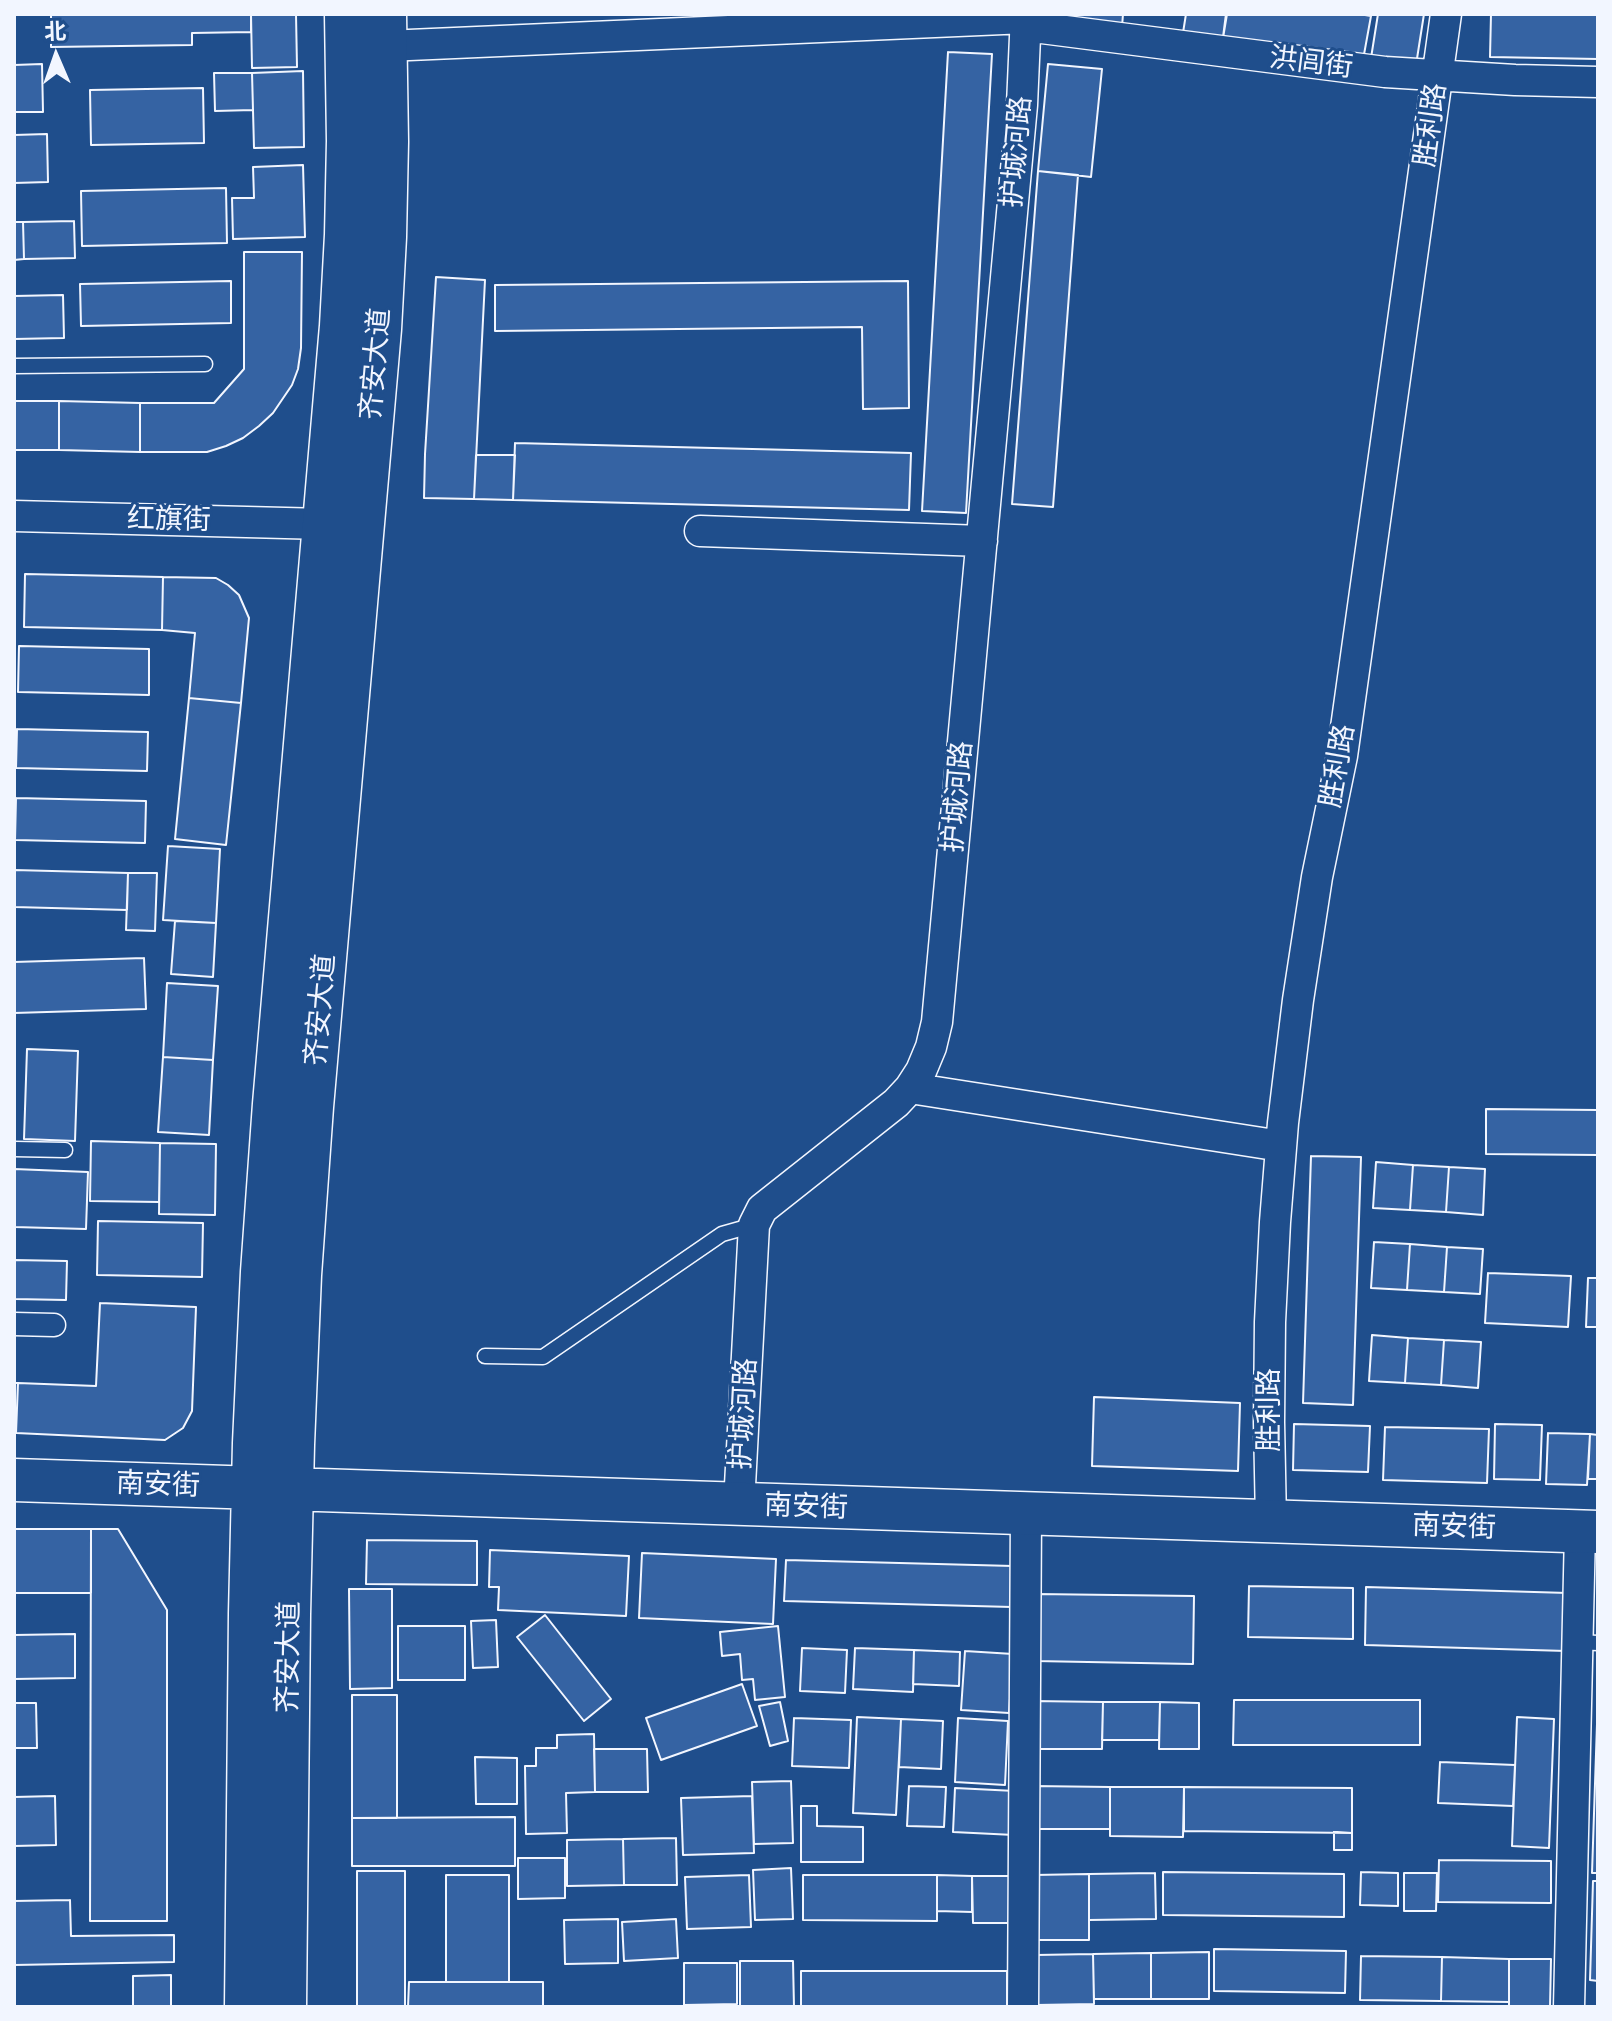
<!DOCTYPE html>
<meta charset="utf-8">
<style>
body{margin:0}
#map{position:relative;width:1612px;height:2021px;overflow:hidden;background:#1f4e8c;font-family:"Work Sans","Noto Sans SC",sans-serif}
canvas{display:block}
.frame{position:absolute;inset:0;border:16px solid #f2f6ff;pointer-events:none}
.north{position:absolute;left:16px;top:16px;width:80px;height:80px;-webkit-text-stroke:6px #1f4e8c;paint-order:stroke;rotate:358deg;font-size:22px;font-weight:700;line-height:32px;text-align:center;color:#f2f6ff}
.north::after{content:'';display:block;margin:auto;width:28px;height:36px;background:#f2f6ff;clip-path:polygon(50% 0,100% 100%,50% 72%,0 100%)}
</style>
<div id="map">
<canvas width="1612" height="2021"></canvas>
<div class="frame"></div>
<div class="north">北</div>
</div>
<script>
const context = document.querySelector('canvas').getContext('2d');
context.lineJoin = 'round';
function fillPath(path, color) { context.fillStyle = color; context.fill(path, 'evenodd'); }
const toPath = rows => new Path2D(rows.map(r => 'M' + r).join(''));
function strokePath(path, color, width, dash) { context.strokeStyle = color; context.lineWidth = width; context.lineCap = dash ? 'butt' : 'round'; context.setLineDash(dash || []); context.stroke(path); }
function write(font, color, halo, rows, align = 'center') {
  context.font = font + ' "Work Sans","Noto Sans SC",sans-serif'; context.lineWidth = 6; context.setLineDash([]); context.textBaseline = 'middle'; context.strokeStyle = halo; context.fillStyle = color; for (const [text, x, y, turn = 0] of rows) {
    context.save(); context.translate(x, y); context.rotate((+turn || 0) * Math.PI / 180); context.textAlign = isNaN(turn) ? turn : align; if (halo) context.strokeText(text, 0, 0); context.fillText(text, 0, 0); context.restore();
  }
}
const building = toPath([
 [51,14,251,14,251,32,192,33,192,45,51,47,51,14],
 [251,14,296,14,297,67,252,68,251,14],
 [1048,14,1123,14,1122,27,1048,14],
 [1186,14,1226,14,1222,45,1182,39,1186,14],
 [1227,14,1359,14,1371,16,1363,60,1223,38,1227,14],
 [1378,14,1424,14,1416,65,1371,58,1378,14],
 [1491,14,1598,14,1598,59,1490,57,1491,14],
 [948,52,992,54,966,513,922,511,948,52],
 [42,64,43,112,14,112,14,65,42,64],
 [1048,64,1102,69,1091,177,1038,171,1048,64],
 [303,71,304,147,254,148,252,73,303,71],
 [214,73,252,73,253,110,215,111,214,73],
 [203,88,204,143,91,145,90,90,203,88],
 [47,134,48,182,14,183,14,135,47,134],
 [303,165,305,237,233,239,232,198,254,198,253,167,303,165],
 [1038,171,1078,175,1053,507,1012,504,1038,171],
 [226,188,227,243,82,246,81,191,226,188],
 [74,221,75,258,24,259,23,222,74,221],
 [14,222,23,222,24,259,14,260,14,222],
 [244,252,302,252,301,348,298,369,292,385,273,413,259,426,243,438,226,446,207,452,140,452,140,403,214,403,244,369,244,252],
 [436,277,485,280,474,499,424,498,425,454,436,277],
 [231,281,231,323,81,326,80,284,231,281],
 [908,281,909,408,863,409,862,327,495,331,495,285,908,281],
 [63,295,64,338,14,339,14,296,63,295],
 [14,401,59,401,59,450,14,450,14,401],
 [59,401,140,403,140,452,59,450,59,401],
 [515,443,911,453,909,510,513,500,515,443],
 [476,455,515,455,513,500,474,499,476,455],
 [25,574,163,577,162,630,24,627,25,574],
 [163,577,216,578,228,585,239,595,249,618,241,703,189,698,195,633,162,630,163,577],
 [19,646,149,649,149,695,18,692,19,646],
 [189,698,241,703,226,845,175,839,189,698],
 [17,729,148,732,147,771,16,768,17,729],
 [16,798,146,801,145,843,15,840,16,798],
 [168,846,220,849,216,923,163,920,168,846],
 [14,870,128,873,127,910,14,907,14,870],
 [128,873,157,873,155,931,126,930,128,873],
 [175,921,216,923,213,977,171,974,175,921],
 [144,958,146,1009,14,1013,14,962,144,958],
 [167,983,218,986,213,1060,163,1057,167,983],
 [27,1049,78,1051,75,1141,24,1139,27,1049],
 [163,1057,213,1060,209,1135,158,1132,163,1057],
 [1486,1109,1598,1110,1598,1155,1486,1154,1486,1109],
 [91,1141,160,1143,159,1202,90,1201,91,1141],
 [160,1143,216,1144,215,1215,159,1214,160,1143],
 [1311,1156,1361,1157,1353,1405,1303,1403,1311,1156],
 [1376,1162,1413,1165,1410,1210,1373,1208,1376,1162],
 [1413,1165,1449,1167,1446,1212,1410,1210,1413,1165],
 [1449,1167,1485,1169,1483,1215,1446,1212,1449,1167],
 [14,1169,88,1172,86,1229,14,1227,14,1169],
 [98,1221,203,1223,202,1277,97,1275,98,1221],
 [1374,1242,1410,1244,1407,1290,1371,1288,1374,1242],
 [1410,1244,1447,1247,1444,1292,1407,1290,1410,1244],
 [1447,1247,1483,1249,1480,1294,1444,1292,1447,1247],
 [14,1260,67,1261,66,1300,14,1299,14,1260],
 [1488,1273,1571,1276,1568,1327,1485,1323,1488,1273],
 [1588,1278,1598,1278,1598,1327,1586,1327,1588,1278],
 [100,1303,196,1307,192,1411,183,1428,165,1440,16,1433,18,1383,96,1386,100,1303],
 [1372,1335,1408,1338,1405,1383,1369,1381,1372,1335],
 [1408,1338,1444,1340,1441,1385,1405,1383,1408,1338],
 [1444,1340,1481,1342,1478,1388,1441,1385,1444,1340],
 [14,1383,18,1383,16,1433,14,1433,14,1383],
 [1094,1397,1240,1403,1238,1471,1092,1466,1094,1397],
 [1294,1424,1370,1426,1368,1472,1293,1470,1294,1424],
 [1495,1424,1542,1425,1540,1480,1494,1479,1495,1424],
 [1385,1427,1489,1429,1487,1483,1383,1480,1385,1427],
 [1548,1433,1590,1434,1587,1485,1546,1484,1548,1433],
 [1590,1434,1598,1435,1598,1479,1588,1479,1590,1434],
 [14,1529,91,1529,91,1593,14,1593,14,1529],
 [91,1529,118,1529,167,1610,167,1921,90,1921,91,1529],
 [367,1540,477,1541,477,1585,366,1584,367,1540],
 [490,1550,629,1556,626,1616,498,1610,499,1587,489,1587,490,1550],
 [642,1553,776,1559,773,1624,639,1618,642,1553],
 [786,1560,1013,1566,1012,1607,784,1601,786,1560],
 [1249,1586,1353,1588,1353,1639,1248,1637,1249,1586],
 [1366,1587,1568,1593,1566,1651,1365,1645,1366,1587],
 [349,1589,392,1589,392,1688,350,1689,349,1589],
 [1036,1594,1194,1596,1193,1664,1035,1661,1036,1594],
 [545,1615,611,1699,584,1721,517,1637,545,1615],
 [496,1620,498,1667,473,1668,471,1621,496,1620],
 [398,1626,465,1626,465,1680,398,1680,398,1626],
 [778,1626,785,1697,755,1700,753,1679,742,1680,740,1654,722,1656,720,1632,778,1626],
 [75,1634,75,1678,14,1679,14,1635,75,1634],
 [802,1648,847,1650,845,1693,800,1691,802,1648],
 [855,1648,914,1650,913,1692,853,1689,855,1648],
 [914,1650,960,1652,959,1686,913,1684,914,1650],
 [965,1651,1013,1654,1009,1713,961,1710,965,1651],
 [742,1684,757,1726,661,1760,646,1718,742,1684],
 [352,1695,397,1695,397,1818,352,1818,352,1695],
 [1234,1700,1420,1700,1420,1745,1233,1745,1234,1700],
 [1033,1701,1103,1702,1102,1749,1033,1749,1033,1701],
 [780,1702,788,1741,770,1746,759,1706,780,1702],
 [1103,1702,1160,1702,1159,1740,1102,1740,1103,1702],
 [1160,1702,1199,1703,1199,1749,1159,1749,1160,1702],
 [14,1703,36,1703,37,1748,14,1748,14,1703],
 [857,1717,901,1719,896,1815,853,1813,857,1717],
 [1517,1717,1554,1719,1549,1848,1512,1846,1517,1717],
 [794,1718,851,1720,849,1768,792,1766,794,1718],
 [958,1718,1008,1721,1005,1785,955,1782,958,1718],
 [901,1719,943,1721,941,1769,899,1767,901,1719],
 [1597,1724,1598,1724,1598,1873,1592,1873,1597,1724],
 [594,1734,595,1792,566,1793,567,1833,526,1834,525,1766,536,1766,536,1748,557,1748,557,1735,594,1734],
 [594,1749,647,1749,648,1792,595,1792,594,1749],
 [475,1757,517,1758,517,1804,476,1804,475,1757],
 [1440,1762,1515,1765,1513,1806,1438,1803,1440,1762],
 [791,1781,793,1843,754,1844,752,1782,791,1781],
 [909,1786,946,1787,944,1827,907,1826,909,1786],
 [1033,1786,1110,1787,1110,1829,1033,1829,1033,1786],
 [1110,1787,1184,1787,1183,1837,1110,1836,1110,1787],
 [1184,1787,1352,1788,1352,1833,1184,1831,1184,1787],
 [955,1788,1015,1791,1014,1835,953,1832,955,1788],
 [55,1796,56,1845,14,1846,14,1797,55,1796],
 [752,1796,754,1853,683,1855,681,1798,752,1796],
 [801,1806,817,1806,817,1826,863,1827,863,1862,801,1862,801,1806],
 [515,1817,515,1866,352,1866,352,1818,515,1817],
 [1334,1832,1352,1833,1352,1850,1334,1850,1334,1832],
 [676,1838,677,1885,624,1885,623,1839,676,1838],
 [623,1839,624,1885,567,1886,567,1840,623,1839],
 [518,1858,565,1858,565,1898,518,1899,518,1858],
 [1439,1860,1551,1861,1551,1903,1438,1902,1439,1860],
 [791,1868,793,1919,755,1920,753,1870,791,1868],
 [357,1871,405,1871,405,2007,357,2007,357,1871],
 [1163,1872,1344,1874,1344,1917,1163,1915,1163,1872],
 [1361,1872,1398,1873,1398,1906,1360,1905,1361,1872],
 [1155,1873,1156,1919,1089,1920,1089,1874,1155,1873],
 [1404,1873,1437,1873,1436,1911,1404,1911,1404,1873],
 [1089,1874,1089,1940,1034,1940,1034,1875,1089,1874],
 [446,1875,509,1875,509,1982,446,1982,446,1875],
 [749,1875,751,1927,687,1929,685,1877,749,1875],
 [803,1875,937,1875,937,1921,803,1920,803,1875],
 [937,1875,972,1876,972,1912,937,1911,937,1875],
 [972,1876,1010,1876,1011,1923,973,1923,972,1876],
 [1593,1881,1598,1881,1598,1981,1590,1980,1593,1881],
 [70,1900,71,1936,174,1935,174,1962,14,1965,14,1901,70,1900],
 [618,1919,618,1963,565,1964,564,1920,618,1919],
 [676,1919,678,1958,624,1961,622,1922,676,1919],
 [1214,1949,1346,1951,1345,1993,1214,1991,1214,1949],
 [1209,1952,1209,1999,1151,1999,1151,1953,1209,1952],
 [1151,1953,1151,1999,1094,1999,1093,1954,1151,1953],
 [1093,1954,1094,2004,1036,2005,1036,1955,1093,1954],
 [1361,1956,1442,1957,1441,2001,1360,2000,1361,1956],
 [1442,1957,1509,1959,1509,2002,1441,2001,1442,1957],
 [1509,1959,1551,1959,1550,2007,1509,2007,1509,1959],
 [740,1961,793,1961,794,2007,740,2007,740,1961],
 [684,1963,737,1963,737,2004,684,2005,684,1963],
 [801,1971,1007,1971,1007,2007,801,2007,801,1971],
 [171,1975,171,2007,133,2007,133,1976,171,1975],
 [409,1982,543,1982,543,2007,408,2007,409,1982]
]);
const service = toPath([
 [14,366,205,364],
 [14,1149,65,1150],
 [485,1356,543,1357,722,1234,754,1225],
 [1577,1642,1598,1643]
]);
const pedestrian = toPath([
 [14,1324,54,1325]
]);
const minor = toPath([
 [1026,26,1385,72,1515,80,1598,82],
 [386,46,1026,18],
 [14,516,324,524],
 [700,531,982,541],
 [910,1088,1281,1146],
 [739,1504,754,1225,762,1209,896,1103,910,1088,921,1071,931,1047,937,1022,1022,105,1026,14],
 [1271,1522,1269,1422,1270,1322,1275,1222,1283,1123,1298,1000,1317,877,1342,756,1446,14],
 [1023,2007,1026,1514],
 [1569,2007,1580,1531]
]);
const secondary = toPath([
 [14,1480,1598,1532],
 [246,2007,250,1614,254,1443,262,1272,274,1104,341,326,346,235,348,141,346,14],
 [285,2007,289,1615,293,1445,300,1275,312,1107,380,329,385,237,387,142,385,14]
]);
const streetNames = [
 ["洪闾街",1311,63,7],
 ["胜利路",1431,125,-82],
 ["护城河路",1017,152,-85],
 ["齐安大道",376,364,-85],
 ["红旗街",169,520,1],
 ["胜利路",1338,766,-80],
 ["护城河路",958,797,-85],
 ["齐安大道",321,1010,-85],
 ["胜利路",1270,1410,-90],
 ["护城河路",744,1414,-87],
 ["南安街",158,1485,2],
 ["南安街",806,1507,2],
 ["南安街",1454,1527,2],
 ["齐安大道",289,1657,-89]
];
fillPath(building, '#3563a3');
strokePath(building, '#f2f6ff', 2);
strokePath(service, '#f2f6ff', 17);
strokePath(pedestrian, '#f2f6ff', 25);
strokePath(minor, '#f2f6ff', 33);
strokePath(secondary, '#f2f6ff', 45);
strokePath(service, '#1f4e8c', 14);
strokePath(pedestrian, '#1f4e8c', 22);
strokePath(minor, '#1f4e8c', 30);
strokePath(secondary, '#1f4e8c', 42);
write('28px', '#f2f6ff', '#1f4e8c', streetNames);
</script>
